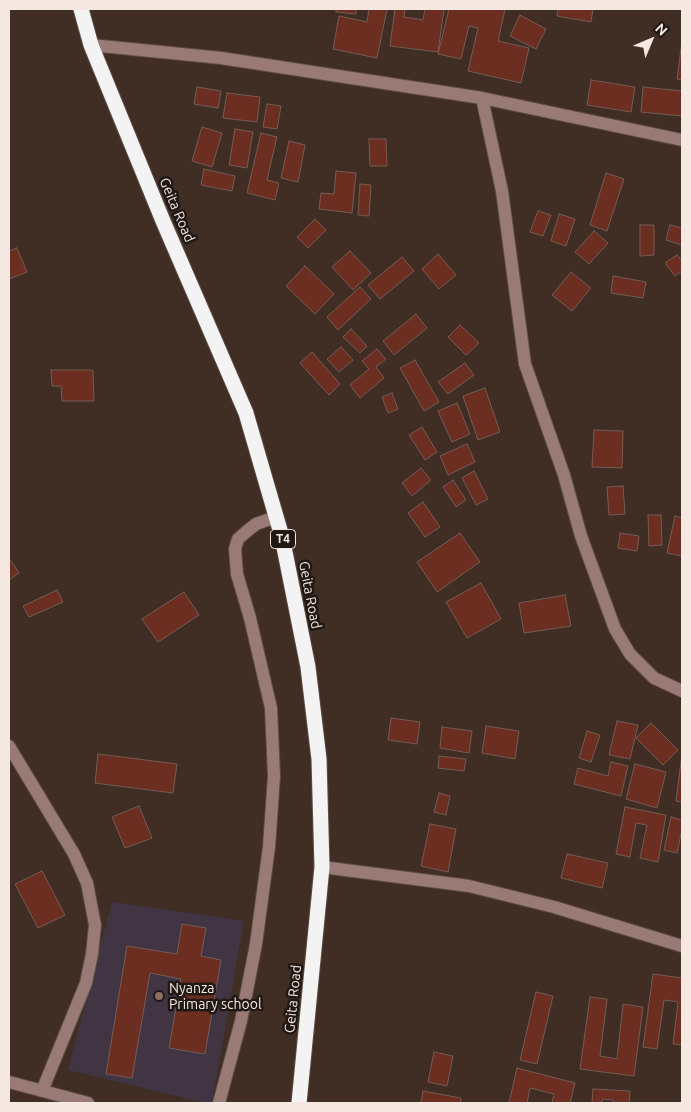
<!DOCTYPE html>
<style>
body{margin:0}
#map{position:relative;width:691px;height:1112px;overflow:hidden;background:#402e24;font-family:Ubuntu,sans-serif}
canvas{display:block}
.frame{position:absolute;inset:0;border:10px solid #f4e8e1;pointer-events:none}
.north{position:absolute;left:626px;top:15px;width:50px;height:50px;-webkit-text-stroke:4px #201814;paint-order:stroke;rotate:45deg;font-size:14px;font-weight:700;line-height:20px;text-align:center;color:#f4e8e1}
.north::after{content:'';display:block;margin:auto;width:18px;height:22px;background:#f4e8e1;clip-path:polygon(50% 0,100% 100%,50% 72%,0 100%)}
</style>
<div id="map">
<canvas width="691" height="1112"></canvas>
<div class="frame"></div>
<div class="north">N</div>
</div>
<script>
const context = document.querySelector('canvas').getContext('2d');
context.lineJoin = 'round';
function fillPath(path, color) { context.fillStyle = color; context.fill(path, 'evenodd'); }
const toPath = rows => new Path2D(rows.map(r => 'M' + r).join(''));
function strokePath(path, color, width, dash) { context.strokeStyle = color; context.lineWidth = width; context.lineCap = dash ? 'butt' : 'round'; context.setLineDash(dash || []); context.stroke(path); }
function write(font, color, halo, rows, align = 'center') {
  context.font = font + ' Ubuntu,sans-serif'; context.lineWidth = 5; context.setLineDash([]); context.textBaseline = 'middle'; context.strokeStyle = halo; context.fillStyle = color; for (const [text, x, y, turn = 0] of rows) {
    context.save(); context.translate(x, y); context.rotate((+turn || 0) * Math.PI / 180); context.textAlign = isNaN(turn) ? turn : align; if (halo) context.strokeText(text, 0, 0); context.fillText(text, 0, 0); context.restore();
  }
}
const education = toPath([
 [112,902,244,921,212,1103,206,1103,68,1070]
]);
const building = toPath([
 [336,9,356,9,356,14,336,12,336,9],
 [369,9,387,9,377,58,333,49,339,16,367,22,369,9],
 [395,9,405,9,404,17,423,20,425,9,444,9,438,52,390,46,395,9],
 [449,9,505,9,498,41,529,48,521,83,468,71,478,28,469,26,461,59,438,54,449,9],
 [558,9,593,9,591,22,557,16,558,9],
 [520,15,546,29,536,49,510,36,520,15],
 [682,41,682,80,677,79,682,41],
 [591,80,635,87,631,112,587,105,591,80],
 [197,87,221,91,218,108,194,104,197,87],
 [643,87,682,91,682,116,641,112,643,87],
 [227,93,260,97,257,122,223,118,227,93],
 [267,104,281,106,277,129,263,127,267,104],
 [202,127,222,133,212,167,192,161,202,127],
 [235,129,253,132,247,168,229,165,235,129],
 [261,133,277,137,267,180,279,183,275,200,247,193,261,133],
 [369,139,386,139,387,166,370,166,369,139],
 [289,141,305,145,298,182,281,178,289,141],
 [204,169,235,176,232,191,201,185,204,169],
 [336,171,356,173,352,213,319,209,321,193,334,194,336,171],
 [606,173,624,179,607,231,590,225,606,173],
 [360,184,371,185,369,216,358,215,360,184],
 [538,211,551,215,543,236,530,232,538,211],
 [559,214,575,219,566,246,551,241,559,214],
 [315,219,326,230,308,248,297,237,315,219],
 [640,225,654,225,654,255,640,256,640,225],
 [670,225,682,228,682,245,666,240,670,225],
 [594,231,608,243,589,264,575,252,594,231],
 [17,248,27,272,9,279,9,251,17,248],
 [350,251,371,273,353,290,332,267,350,251],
 [438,254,456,275,439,289,422,269,438,254],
 [677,255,682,261,682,271,675,276,665,263,677,255],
 [402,257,414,271,380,299,368,285,402,257],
 [305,266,334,294,315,314,286,286,305,266],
 [571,272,591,288,572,311,552,295,571,272],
 [613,276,646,282,643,298,611,293,613,276],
 [360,287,371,299,338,330,327,317,360,287],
 [416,314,427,328,394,355,383,341,416,314],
 [460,325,479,343,466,355,448,337,460,325],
 [351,329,367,346,360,353,343,337,351,329],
 [341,347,353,360,339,372,327,359,341,347],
 [377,349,386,359,376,367,384,378,360,398,350,385,369,369,362,361,377,349],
 [312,352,340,384,329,395,300,363,312,352],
 [415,360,439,402,424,411,400,368,415,360],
 [465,363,474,375,448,394,438,382,465,363],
 [51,370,93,370,94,401,62,401,61,386,52,386,51,370],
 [485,388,500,432,478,440,463,396,485,388],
 [392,393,398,409,388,413,382,397,392,393],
 [457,403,470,434,452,442,438,411,457,403],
 [422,427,437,452,425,460,409,435,422,427],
 [594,430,623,431,622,468,592,467,594,430],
 [467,444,475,462,448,475,440,456,467,444],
 [421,468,431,480,412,496,402,483,421,468],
 [474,471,488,499,476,505,462,478,474,471],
 [453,480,466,500,456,507,443,487,453,480],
 [623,486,625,514,609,515,607,487,623,486],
 [423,502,440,527,425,537,408,513,423,502],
 [648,515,661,515,662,545,649,546,648,515],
 [675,516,682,518,682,556,667,553,675,516],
 [460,533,480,562,437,592,417,562,460,533],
 [620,533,639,536,637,551,618,548,620,533],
 [9,558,19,573,9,580,9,558],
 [481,583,501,619,467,638,446,602,481,583],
 [57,590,63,602,29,617,23,606,57,590],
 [184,592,199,615,158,642,142,619,184,592],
 [565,595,571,626,524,633,519,603,565,595],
 [391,718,420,722,417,744,388,740,391,718],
 [617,721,638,725,630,759,609,755,617,721],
 [651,723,678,750,663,765,636,738,651,723],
 [486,726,519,731,515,759,482,753,486,726],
 [442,727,472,731,469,753,440,748,442,727],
 [587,731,600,735,591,762,579,758,587,731],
 [98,754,177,764,173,793,95,783,98,754],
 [682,754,682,802,676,801,682,754],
 [439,756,466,759,464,771,438,768,439,756],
 [611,762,628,766,621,796,574,784,578,768,608,776,611,762],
 [635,764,666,772,657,808,626,799,635,764],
 [439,793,450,796,446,815,434,812,439,793],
 [139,806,152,838,125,848,112,817,139,806],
 [625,807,666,815,658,862,640,858,647,825,636,823,630,857,616,854,625,807],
 [671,817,682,820,682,830,677,853,664,850,671,817],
 [430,824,456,829,448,872,421,866,430,824],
 [567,854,608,863,602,888,561,878,567,854],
 [42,871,65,915,38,928,15,884,42,871],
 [182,924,206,928,201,956,221,960,205,1054,169,1048,181,979,150,973,132,1078,106,1074,127,946,177,954,182,924],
 [653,974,682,978,682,1045,673,1044,678,1002,664,1000,657,1049,643,1047,653,974],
 [536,992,553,996,537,1064,520,1060,536,992],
 [590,997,607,999,600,1056,617,1059,623,1004,643,1007,634,1076,580,1069,590,997],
 [434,1052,453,1056,447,1086,428,1082,434,1052],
 [517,1068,575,1083,570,1103,552,1103,554,1094,530,1088,527,1103,509,1103,517,1068],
 [593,1089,630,1091,629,1103,613,1103,613,1100,602,1099,602,1103,592,1103,593,1089],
 [423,1091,461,1098,460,1103,421,1103,423,1091]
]);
const minor = toPath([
 [91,45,221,58,482,98,682,140],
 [482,98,502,191,525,364,564,475,581,536,615,629,630,654,654,678,682,691],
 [9,746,74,854,87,883,95,925,92,954,86,983,42,1091],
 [322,867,469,886,554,907,682,946],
 [9,1082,88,1103],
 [219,1103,241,1021,256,944,269,847,274,776,271,708,250,618,237,574,235,549,238,539,246,532,256,524,276,517]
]);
const highway = toPath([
 [81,9,91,45,163,221,246,413,282,537,308,667,319,759,322,867,299,1103]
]);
const markers = [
 [159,996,5,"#8d6e63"]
];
const shields = [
 [283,539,25]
];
const shieldNames = [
 ["T4",283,539]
];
const streetNames = [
 ["Geita Road",177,210,67],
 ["Geita Road",310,595,79],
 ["Geita Road",293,999,-84]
];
const poiNames = [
 ["Nyanza",169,988],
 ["Primary school",169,1004]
];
fillPath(education, '#413544');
fillPath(building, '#6b2e20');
strokePath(building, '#745c57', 1);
strokePath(minor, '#5d4c42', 14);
strokePath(highway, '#5d4c42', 17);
strokePath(minor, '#9a7a77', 12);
strokePath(highway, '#f3f3f3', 15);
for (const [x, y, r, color] of markers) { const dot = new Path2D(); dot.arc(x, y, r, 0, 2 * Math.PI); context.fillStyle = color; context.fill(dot); strokePath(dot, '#201814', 2); }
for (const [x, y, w] of shields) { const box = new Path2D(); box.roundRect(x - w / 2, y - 9.5, w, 19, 4); context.fillStyle = '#201814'; context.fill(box); strokePath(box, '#f4e8e1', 1); }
write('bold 12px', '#f4e8e1', null, shieldNames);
write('14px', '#f4e8e1', '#201814', streetNames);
write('14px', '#f4e8e1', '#201814', poiNames, 'left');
</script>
